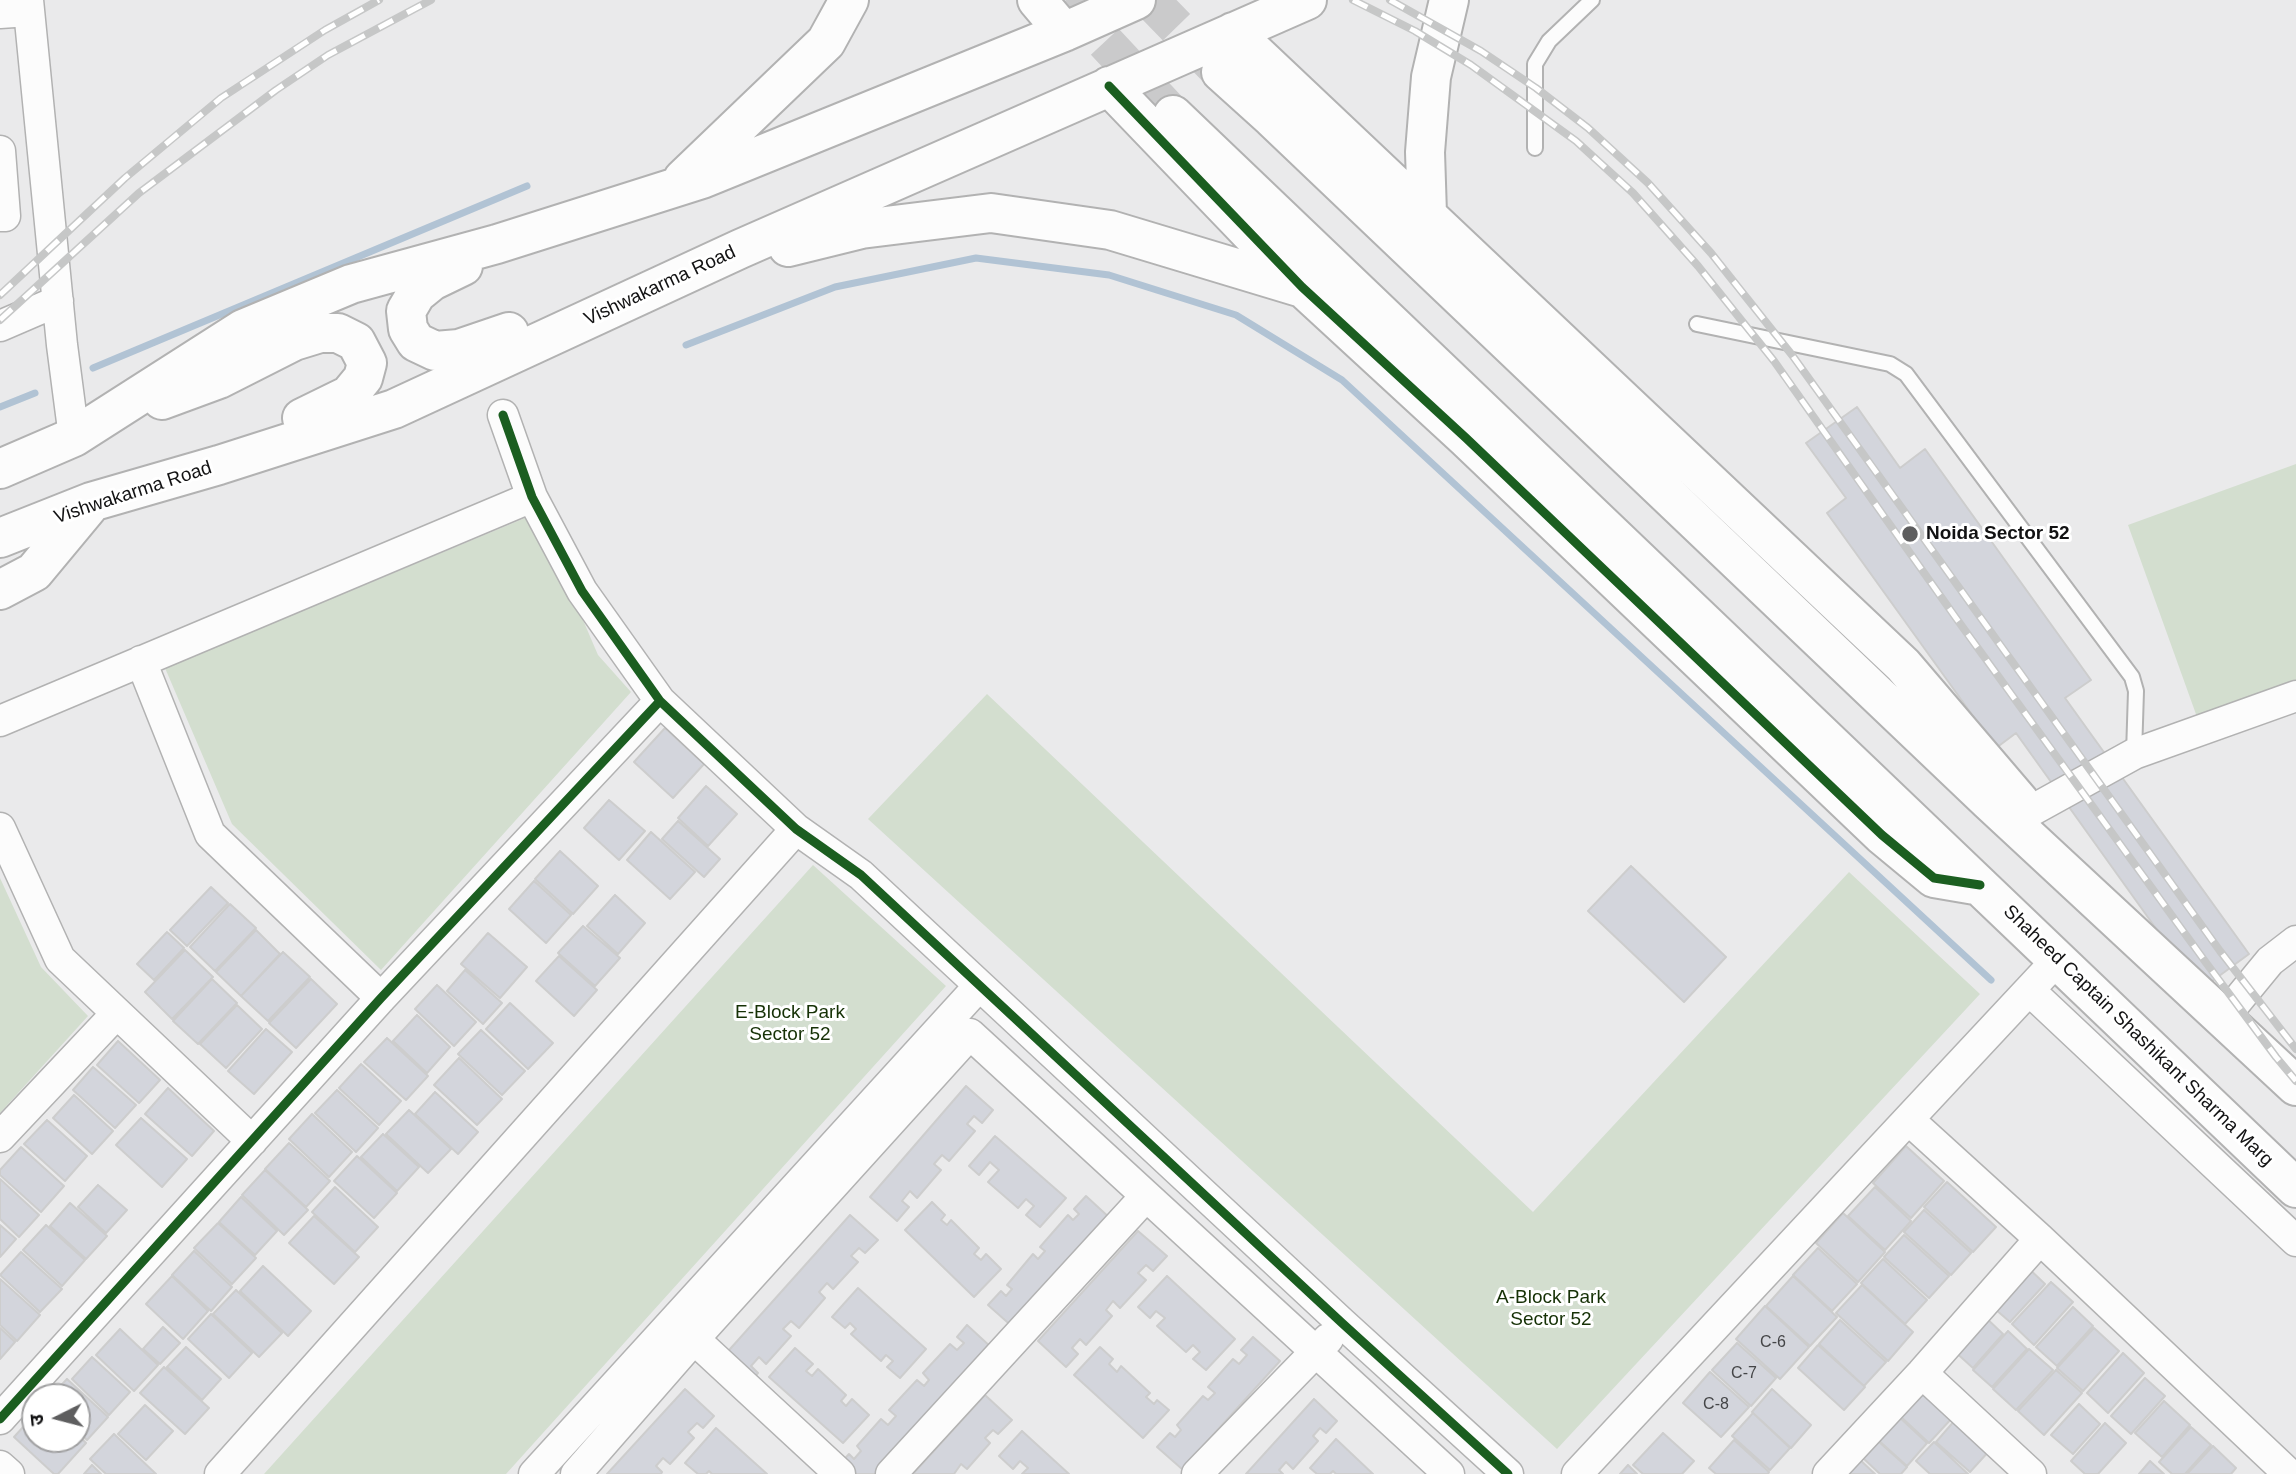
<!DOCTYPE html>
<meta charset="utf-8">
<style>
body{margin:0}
#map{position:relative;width:2296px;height:1474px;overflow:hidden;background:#eaeaeb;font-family:Helvetica,"Noto Sans Devanagari",sans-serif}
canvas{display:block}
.north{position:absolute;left:21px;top:1383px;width:70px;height:70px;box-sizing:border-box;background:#fff;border:2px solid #a0a0a1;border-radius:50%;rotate:264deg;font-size:19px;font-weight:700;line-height:28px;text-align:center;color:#121213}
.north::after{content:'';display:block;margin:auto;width:24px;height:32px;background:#5e5e5f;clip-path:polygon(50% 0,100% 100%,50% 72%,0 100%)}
</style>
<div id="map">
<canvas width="2296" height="1474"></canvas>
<div class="north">उ</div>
</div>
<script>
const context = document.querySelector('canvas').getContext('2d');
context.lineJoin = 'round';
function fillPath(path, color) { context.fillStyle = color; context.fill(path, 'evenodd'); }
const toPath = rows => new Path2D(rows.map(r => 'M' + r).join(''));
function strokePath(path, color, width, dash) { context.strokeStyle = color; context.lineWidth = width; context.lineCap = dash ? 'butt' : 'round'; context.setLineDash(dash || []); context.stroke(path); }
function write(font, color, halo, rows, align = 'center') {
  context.font = font + ' Helvetica,sans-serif'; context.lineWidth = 6; context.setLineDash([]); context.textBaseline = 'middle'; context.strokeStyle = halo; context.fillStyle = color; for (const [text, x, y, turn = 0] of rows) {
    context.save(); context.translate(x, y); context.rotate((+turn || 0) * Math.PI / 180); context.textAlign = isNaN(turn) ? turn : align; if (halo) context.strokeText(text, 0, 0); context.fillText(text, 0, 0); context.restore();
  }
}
const green = toPath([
 [2296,464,2296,681,2197,717,2128,525],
 [537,513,598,655,631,692,381,970,232,824,165,668],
 [987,694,1533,1212,1849,872,1980,994,1557,1449,868,819],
 [813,865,946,986,506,1474,264,1474],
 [0,878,41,967,88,1016,0,1113]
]);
const stream = toPath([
 [686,345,835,287,976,258,1109,275,1236,315,1342,380,1991,980],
 [93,368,527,186],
 [0,407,35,393]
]);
const building = toPath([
 [1857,407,1900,468,1925,449,2091,680,2065,698,2249,954,2200,990,2016,733,1996,748,1827,513,1846,498,1806,443,1857,407],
 [665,728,704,764,673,798,634,762,665,728],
 [706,786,737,814,708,846,678,818,706,786],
 [609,800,645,831,619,860,584,828,609,800],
 [678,821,720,859,704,877,662,839,678,821],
 [651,832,695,872,670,899,627,860,651,832],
 [560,851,598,886,573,914,535,879,560,851],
 [1631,866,1726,957,1684,1002,1588,911,1631,866],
 [534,881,571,915,546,943,509,909,534,881],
 [211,887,228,903,187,946,170,930,211,887],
 [615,895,645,923,618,954,587,926,615,895],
 [230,904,256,928,215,971,190,947,230,904],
 [583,926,620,958,595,986,558,953,583,926],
 [256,930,280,954,241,996,216,972,256,930],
 [167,932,184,948,154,980,137,964,167,932],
 [488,933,527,967,500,998,461,964,488,933],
 [185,950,213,977,172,1019,145,992,185,950],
 [283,952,310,977,268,1021,241,996,283,952],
 [559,956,597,990,574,1016,536,981,559,956],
 [465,970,502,1003,483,1024,447,991,465,970],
 [212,979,237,1003,198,1044,173,1021,212,979],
 [311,979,337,1004,296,1048,269,1023,311,979],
 [437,985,476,1022,454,1046,415,1009,437,985],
 [510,1003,553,1043,528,1069,486,1029,510,1003],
 [237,1005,262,1029,226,1068,200,1044,237,1005],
 [417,1015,450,1047,427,1073,393,1041,417,1015],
 [266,1029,292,1052,254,1094,228,1071,266,1029],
 [481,1030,525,1071,502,1095,458,1054,481,1030],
 [387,1038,428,1076,406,1100,364,1062,387,1038],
 [118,1041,160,1080,139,1103,97,1065,118,1041],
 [459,1058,502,1099,477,1125,434,1085,459,1058],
 [361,1064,401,1101,379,1125,339,1088,361,1064],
 [93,1067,136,1105,115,1128,73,1090,93,1067],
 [966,1086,993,1110,982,1123,974,1116,967,1124,975,1131,949,1161,942,1155,934,1164,941,1170,917,1198,910,1191,902,1201,909,1207,897,1221,870,1197,966,1086],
 [168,1088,214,1131,192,1156,145,1114,168,1088],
 [337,1090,378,1128,356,1152,315,1113,337,1090],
 [435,1092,478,1132,458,1154,415,1114,435,1092],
 [74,1095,113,1131,92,1154,53,1118,74,1095],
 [409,1110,451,1149,428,1173,386,1134,409,1110],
 [312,1114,352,1152,329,1177,289,1139,312,1114],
 [141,1118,187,1159,162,1187,116,1145,141,1118],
 [47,1120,87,1156,65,1181,24,1144,47,1120],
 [383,1134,419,1167,397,1191,361,1157,383,1134],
 [995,1136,1066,1198,1040,1227,1026,1215,1034,1206,1026,1199,1018,1208,988,1182,999,1170,990,1162,979,1175,969,1166,995,1136],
 [289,1143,330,1181,306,1207,265,1169,289,1143],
 [1906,1146,1944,1181,1911,1218,1873,1183,1906,1146],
 [21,1147,64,1186,41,1212,0,1175,0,1170,21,1147],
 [357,1156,397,1193,374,1218,334,1181,357,1156],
 [265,1170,308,1210,284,1235,242,1195,265,1170],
 [0,1179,39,1215,19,1237,0,1219,0,1179],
 [1947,1182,1996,1227,1973,1252,1924,1207,1947,1182],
 [98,1185,127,1210,106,1233,78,1207,98,1185],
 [335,1187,378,1227,355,1252,312,1212,335,1187],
 [1875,1187,1911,1221,1885,1250,1848,1216,1875,1187],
 [1086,1196,1112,1220,1015,1329,988,1305,1001,1291,1006,1296,1012,1289,1007,1285,1033,1254,1038,1259,1045,1251,1040,1247,1068,1215,1073,1220,1079,1214,1074,1209,1086,1196],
 [241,1197,277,1231,255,1255,219,1222,241,1197],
 [932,1202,945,1215,941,1220,947,1225,951,1220,979,1248,974,1254,981,1260,986,1254,1001,1269,974,1297,905,1230,932,1202],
 [70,1203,107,1236,86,1259,50,1226,70,1203],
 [1924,1210,1971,1253,1951,1275,1904,1232,1924,1210],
 [1843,1213,1885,1252,1858,1282,1816,1243,1843,1213],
 [850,1215,878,1240,865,1253,859,1248,851,1256,858,1262,833,1289,827,1283,819,1292,825,1298,799,1328,791,1321,783,1329,791,1336,766,1364,759,1357,751,1366,758,1373,749,1383,722,1358,850,1215],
 [314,1216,359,1257,334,1284,289,1243,314,1216],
 [218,1223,256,1258,232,1284,194,1248,218,1223],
 [0,1225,16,1239,0,1257,0,1225],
 [46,1225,85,1260,62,1286,23,1250,46,1225],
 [1138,1231,1167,1256,1153,1271,1146,1265,1138,1273,1146,1280,1120,1308,1113,1301,1106,1310,1112,1316,1086,1345,1080,1339,1072,1348,1078,1354,1066,1367,1038,1341,1138,1231],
 [1904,1235,1949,1276,1929,1298,1884,1257,1904,1235],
 [1818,1248,1857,1284,1832,1311,1793,1275,1818,1248],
 [194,1251,232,1287,211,1311,172,1275,194,1251],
 [21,1252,62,1289,40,1312,0,1275,21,1252],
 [1883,1259,1927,1300,1905,1324,1861,1283,1883,1259],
 [2023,1263,2045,1284,2010,1322,1987,1302,2023,1263],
 [263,1266,311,1311,288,1336,240,1291,263,1266],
 [172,1276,208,1311,183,1339,146,1304,172,1276],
 [1167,1276,1235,1339,1206,1370,1193,1359,1200,1352,1193,1345,1186,1352,1157,1326,1165,1318,1156,1311,1150,1318,1138,1307,1167,1276],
 [1793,1276,1837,1317,1810,1346,1766,1306,1793,1276],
 [0,1279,40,1315,17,1341,0,1325,0,1279],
 [2051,1282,2073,1302,2034,1345,2012,1324,2051,1282],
 [1862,1285,1913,1332,1888,1361,1836,1313,1862,1285],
 [858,1288,926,1349,900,1378,887,1367,893,1361,886,1355,881,1361,851,1334,856,1329,850,1323,845,1328,832,1317,858,1288],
 [236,1290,282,1333,259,1357,213,1314,236,1290],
 [1765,1306,1809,1347,1780,1379,1736,1339,1765,1306],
 [2073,1307,2093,1326,2057,1366,2036,1347,2073,1307],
 [211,1314,252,1353,229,1378,188,1339,211,1314],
 [1983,1315,2003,1334,1973,1368,1952,1349,1983,1315],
 [1840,1320,1886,1362,1864,1386,1819,1344,1840,1320],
 [967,1325,993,1349,878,1474,844,1474,837,1467,849,1454,854,1459,861,1451,857,1446,881,1419,888,1425,896,1416,889,1410,917,1380,924,1386,929,1380,923,1373,950,1344,957,1350,964,1343,957,1337,967,1325],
 [163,1327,180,1343,160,1364,143,1349,163,1327],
 [0,1328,15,1342,0,1359,0,1328],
 [2094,1328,2119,1351,2083,1391,2057,1368,2094,1328],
 [120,1329,158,1365,134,1391,96,1355,120,1329],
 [2008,1331,2027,1349,1992,1387,1973,1370,2008,1331],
 [1253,1337,1280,1361,1182,1469,1157,1447,1170,1433,1175,1437,1181,1430,1177,1425,1203,1396,1208,1400,1215,1393,1208,1387,1233,1359,1239,1364,1247,1355,1241,1350,1253,1337],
 [1737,1343,1776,1378,1751,1406,1712,1370,1737,1343],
 [1818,1345,1865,1387,1844,1410,1798,1368,1818,1345],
 [186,1347,221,1379,202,1400,167,1367,186,1347],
 [1100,1347,1113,1359,1109,1364,1117,1372,1121,1366,1150,1393,1146,1397,1154,1404,1157,1400,1169,1410,1143,1438,1074,1375,1100,1347],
 [795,1348,813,1364,806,1371,812,1376,818,1369,846,1395,841,1401,846,1406,852,1399,869,1415,843,1443,769,1377,795,1348],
 [2029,1349,2053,1370,2016,1410,1993,1389,2029,1349],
 [2123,1353,2144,1373,2108,1413,2087,1393,2123,1353],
 [92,1357,130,1392,109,1415,72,1379,92,1357],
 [164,1367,209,1408,185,1434,140,1393,164,1367],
 [2056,1370,2082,1393,2044,1435,2018,1411,2056,1370],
 [1710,1372,1749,1407,1721,1437,1683,1403,1710,1372],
 [2145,1378,2165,1396,2131,1434,2111,1416,2145,1378],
 [67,1379,108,1417,87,1440,77,1430,77,1397,50,1397,67,1379],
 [685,1389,714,1416,703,1428,697,1423,688,1432,694,1438,670,1464,663,1458,656,1466,662,1472,661,1474,607,1474,685,1389],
 [1772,1389,1811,1425,1791,1448,1752,1412,1772,1389],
 [1922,1390,1952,1418,1929,1443,1899,1415,1922,1390],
 [985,1395,1012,1420,998,1434,993,1430,985,1438,990,1443,967,1469,961,1464,954,1474,913,1474,985,1395],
 [1314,1399,1337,1421,1326,1433,1320,1428,1313,1436,1318,1441,1293,1469,1286,1462,1279,1470,1283,1474,1246,1474,1314,1399],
 [2164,1401,2190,1425,2162,1457,2135,1433,2164,1401],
 [2079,1404,2100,1424,2073,1454,2051,1435,2079,1404],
 [145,1405,173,1431,146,1460,118,1434,145,1405],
 [1753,1413,1790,1448,1770,1470,1732,1436,1753,1413],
 [35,1414,35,1439,77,1439,77,1434,86,1443,58,1474,54,1474,14,1437,35,1414],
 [1897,1415,1927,1443,1907,1466,1876,1438,1897,1415],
 [1956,1419,1990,1450,1970,1472,1936,1442,1956,1419],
 [2105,1423,2126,1443,2098,1474,2085,1474,2071,1461,2105,1423],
 [2191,1427,2211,1445,2185,1474,2172,1474,2159,1462,2191,1427],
 [716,1428,767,1474,712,1474,709,1471,706,1474,698,1474,685,1463,716,1428],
 [1022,1431,1069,1474,1022,1474,1028,1468,1020,1461,1013,1469,999,1456,1022,1431],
 [1663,1433,1694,1461,1682,1474,1643,1474,1633,1465,1663,1433],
 [114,1434,156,1474,106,1474,90,1459,114,1434],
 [1336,1439,1373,1474,1336,1474,1333,1471,1330,1474,1317,1474,1310,1468,1336,1439],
 [1734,1440,1769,1472,1768,1474,1716,1474,1709,1468,1734,1440],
 [1878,1441,1907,1467,1901,1474,1880,1474,1863,1458,1878,1441],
 [1934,1442,1968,1474,1930,1474,1916,1461,1934,1442],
 [2213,1446,2236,1468,2231,1474,2187,1474,2213,1446],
 [1857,1457,1875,1474,1841,1474,1857,1457],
 [2150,1461,2164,1474,2139,1474,2150,1461],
 [92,1465,101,1474,84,1474,92,1465],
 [1628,1465,1637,1474,1620,1474,1628,1465]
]);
const secondaryTunnel = toPath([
 [1066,0,1173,115],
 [1150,0,1219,71]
]);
const lane = toPath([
 [1535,148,1535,64,1549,41,1592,0],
 [1697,324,1890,364,1906,374,2132,677,2136,691,2134,754]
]);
const street = toPath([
 [28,0,62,345,74,437],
 [0,13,29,11],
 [0,151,5,216,0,216],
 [0,326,58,301],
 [503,415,532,497,582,591,660,701,796,829,861,875,1342,1323,1508,1474],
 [141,661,210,834,381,998],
 [0,721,532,497],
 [2029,812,2134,754,2296,696],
 [0,828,60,959,252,1141],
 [2029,990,2296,1241],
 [2233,1006,2270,961,2296,941],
 [1909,1120,2040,1239,2289,1474],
 [0,1137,117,1013],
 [694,1339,840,1474],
 [1922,1373,2031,1474],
 [0,1419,381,998,660,701],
 [0,1466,9,1474],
 [220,1474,796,829],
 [534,1474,979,986],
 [576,1474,694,1339,970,1034,1449,1474],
 [891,1474,1146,1196],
 [1197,1474,1328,1339],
 [1577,1474,2058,959],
 [1828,1474,1922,1373,2040,1239]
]);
const secondary = toPath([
 [1037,0,1064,32],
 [1233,32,1903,665,2020,802],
 [1221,72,1272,118,1989,801,2296,1086],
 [1109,86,1302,287,1466,438,1882,835,1934,878,1975,885],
 [1173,115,2296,1188],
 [683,179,826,42,849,0],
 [1427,214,1425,152,1431,77,1449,0],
 [788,247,861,229,991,213,1110,230,1299,287],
 [463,266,432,281,416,294,406,311,408,329,416,342,435,351,459,349,509,332],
 [162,400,219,379,294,341,320,333,338,333,356,342,367,363,363,378,349,395,302,418],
 [0,469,74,437,243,329,351,284,497,244,702,179,1064,32,1136,0],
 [0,538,91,502,219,465,394,409,740,249,1307,0],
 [0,590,34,572,88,507]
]);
const rail = toPath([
 [1353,0,1415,31,1471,65,1576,141,1633,193,1698,266,1774,361,1956,618,2207,964,2276,1057,2296,1081],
 [1390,0,1481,51,1536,88,1588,128,1648,183,1711,253,1792,355,2220,951,2296,1049],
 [0,295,125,178,221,98,325,30,379,0],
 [0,320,139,193,276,90,328,55,431,0]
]);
const cycleway = toPath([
 [1109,86,1302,287,1466,438,1882,835,1934,878,1980,885],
 [503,415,532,497,582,591,660,701,796,829,861,875,1342,1323,1508,1474],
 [0,1419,381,998,660,701]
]);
const markers = [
 [1910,534,9,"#5e5e5f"]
];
const numberNames = [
 ["C-6",1773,1343],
 ["C-7",1744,1374],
 ["C-8",1716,1405]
];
const streetNames = [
 ["Vishwakarma Road",660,286,-25],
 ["Vishwakarma Road",133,493,-18],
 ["Shaheed Captain Shashikant Sharma Marg",2138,1036,44]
];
const poiNames = [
 ["Noida Sector 52",1926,534]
];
const parkNames = [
 ["E-Block Park",790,1013],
 ["Sector 52",790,1035],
 ["A-Block Park",1551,1298],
 ["Sector 52",1551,1320]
];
fillPath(green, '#d3decf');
strokePath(stream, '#b1c3d4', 7);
fillPath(building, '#d3d5dc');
strokePath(building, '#cdcdcd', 2);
strokePath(secondaryTunnel, '#cacacb', 38, [38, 19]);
strokePath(lane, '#b2b2b2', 18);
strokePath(street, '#b2b2b2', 33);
strokePath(secondary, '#b2b2b2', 42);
strokePath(lane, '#fcfcfc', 14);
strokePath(street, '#fcfcfc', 30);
strokePath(secondary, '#fcfcfc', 38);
strokePath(rail, '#c6c7c7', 8);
strokePath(rail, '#fff', 5, [16]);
strokePath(cycleway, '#1b5e20', 9);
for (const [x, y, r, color] of markers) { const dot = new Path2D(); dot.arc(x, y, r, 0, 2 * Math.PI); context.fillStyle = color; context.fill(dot); strokePath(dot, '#fff', 2.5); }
write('16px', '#444547', null, numberNames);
write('19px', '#121213', '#fff', streetNames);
write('bold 19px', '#121213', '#fff', poiNames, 'left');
write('19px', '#163106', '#fff', parkNames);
</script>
